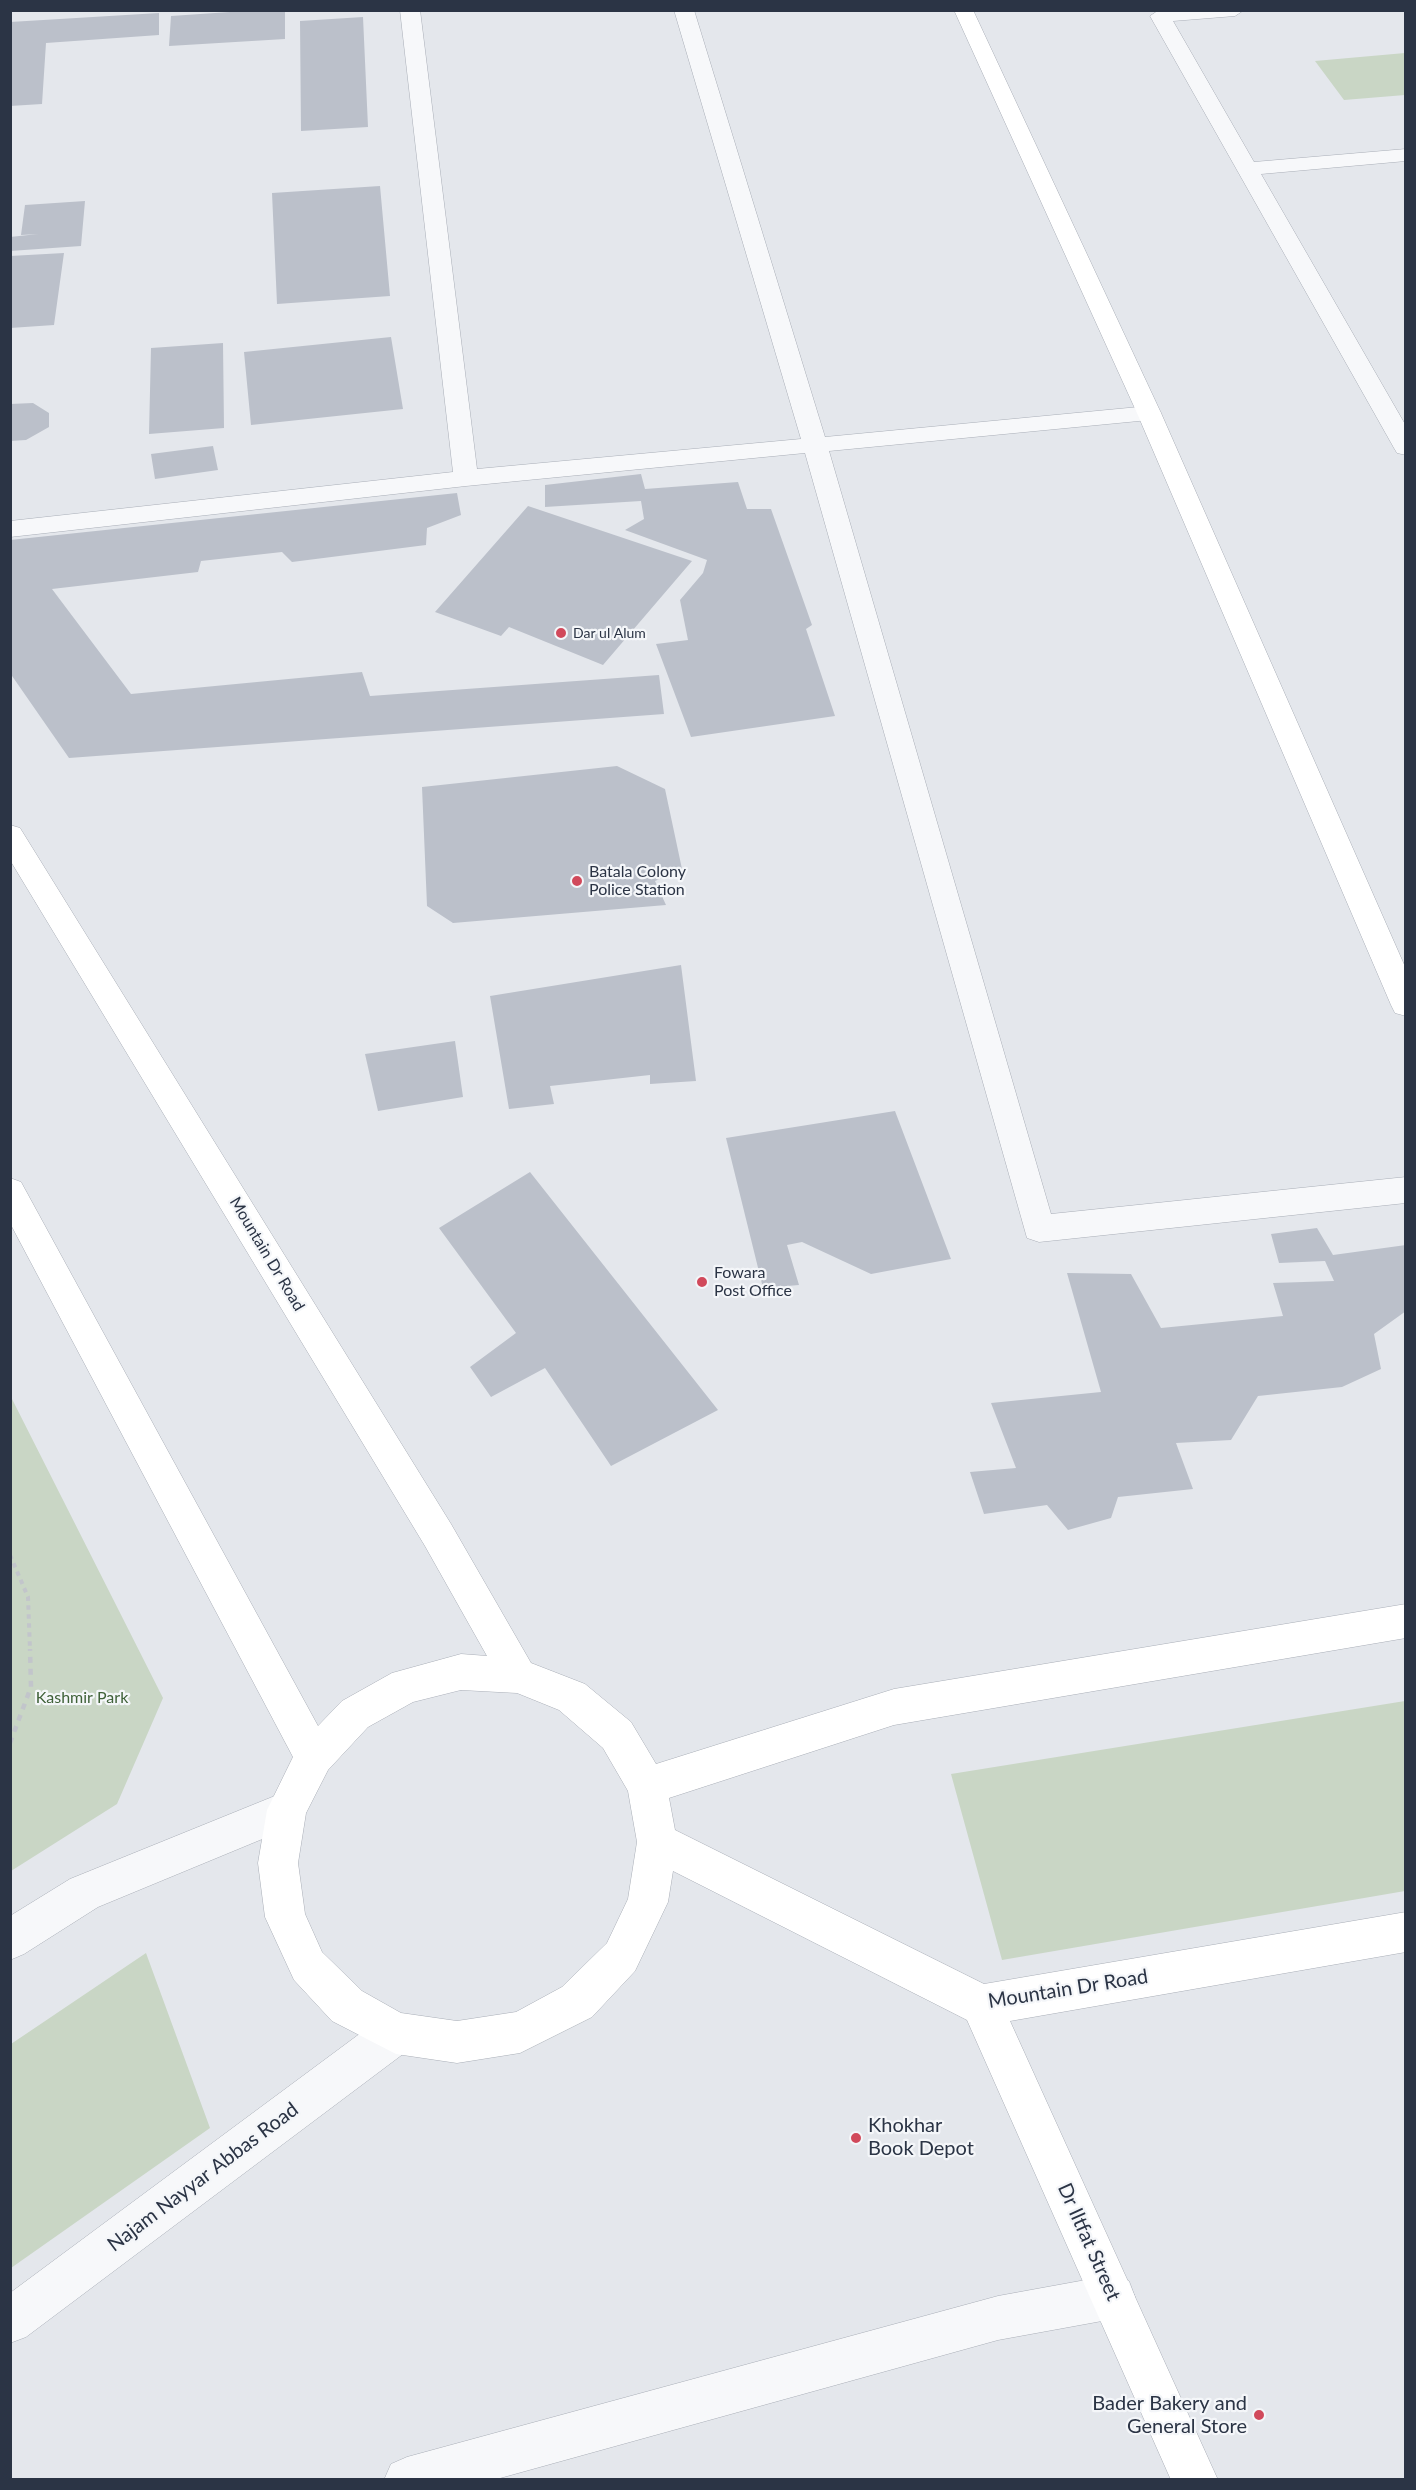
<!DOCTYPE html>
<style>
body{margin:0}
#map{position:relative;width:1416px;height:2490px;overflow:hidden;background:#e4e7ec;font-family:Lato,sans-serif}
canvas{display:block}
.frame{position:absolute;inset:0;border:12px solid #2b3445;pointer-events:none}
</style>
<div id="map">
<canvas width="1416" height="2490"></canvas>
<div class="frame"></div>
</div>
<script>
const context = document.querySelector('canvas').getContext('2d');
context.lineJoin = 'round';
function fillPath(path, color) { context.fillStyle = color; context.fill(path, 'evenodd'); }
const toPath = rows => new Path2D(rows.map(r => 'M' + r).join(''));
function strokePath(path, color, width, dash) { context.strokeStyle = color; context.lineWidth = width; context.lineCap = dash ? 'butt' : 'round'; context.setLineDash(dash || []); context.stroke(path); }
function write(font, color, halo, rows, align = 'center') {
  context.font = font + ' Lato,sans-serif'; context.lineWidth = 4.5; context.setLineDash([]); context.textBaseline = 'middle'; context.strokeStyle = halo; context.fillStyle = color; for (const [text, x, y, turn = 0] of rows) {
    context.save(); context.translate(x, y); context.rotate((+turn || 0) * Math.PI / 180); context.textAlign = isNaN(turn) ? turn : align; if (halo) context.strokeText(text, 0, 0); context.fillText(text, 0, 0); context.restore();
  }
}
const green = toPath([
 [1405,53,1405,95,1344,100,1315,61],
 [11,1397,163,1698,117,1804,11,1871],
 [1405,1701,1405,1891,1002,1960,951,1774],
 [146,1953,210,2128,11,2268,11,2044]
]);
const building = toPath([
 [259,10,285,10,285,39,169,46,171,16],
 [159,13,159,35,46,43,42,104,10,106,10,22],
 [363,17,368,127,301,131,300,21],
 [380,186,390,296,277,304,272,193],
 [85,201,81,246,10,251,10,237,38,234,21,235,25,205],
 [64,253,54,325,10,328,10,256],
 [391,337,403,409,251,425,244,352],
 [223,343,224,428,149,434,151,348],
 [33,403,49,413,49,427,26,440,10,441,10,404],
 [213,446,218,470,155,479,151,454],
 [641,474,645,489,738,482,747,509,771,509,812,625,806,629,835,716,691,737,656,644,688,640,680,600,703,573,707,560,625,530,644,519,641,501,545,507,545,485],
 [457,493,461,515,427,528,426,545,292,562,282,552,201,561,198,572,52,589,131,694,362,672,370,696,659,675,664,714,69,758,10,673,10,540],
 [528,506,692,561,603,665,509,627,501,636,435,612],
 [617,766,665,789,682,869,655,881,666,905,453,923,427,906,422,787],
 [681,965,696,1081,650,1084,650,1075,550,1086,554,1104,509,1109,490,996],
 [455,1041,463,1097,378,1111,365,1054],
 [895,1111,951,1259,871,1274,802,1242,787,1245,799,1285,763,1288,726,1138],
 [530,1172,718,1410,611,1466,545,1368,491,1397,470,1367,516,1333,439,1228],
 [1317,1228,1333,1255,1406,1245,1406,1311,1374,1334,1381,1369,1342,1387,1258,1396,1231,1440,1176,1443,1193,1489,1118,1497,1111,1518,1068,1530,1047,1505,984,1514,970,1472,1016,1468,991,1403,1101,1392,1067,1273,1131,1274,1161,1328,1283,1316,1273,1283,1334,1281,1325,1261,1279,1263,1271,1234]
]);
const pathFar1 = toPath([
 [10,1555,28,1597,30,1650]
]);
const path = toPath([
 [10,1743,31,1687,30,1649]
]);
const street = toPath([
 [400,10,420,10,477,469,801,439,674,10,694,10,825,437,1149,406,1157,408,1161,413,1157,418,1149,420,829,451,1051,1214,1406,1177,1406,1203,1039,1242,1027,1238,805,453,466,486,10,537,10,521,453,472,400,10],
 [1159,10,1244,10,1235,16,1173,21,1254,162,1406,149,1406,161,1261,174,1406,426,1406,455,1397,453,1394,448,1150,16,1159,10],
 [287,1791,301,1797,307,1810,301,1823,98,1907,24,1954,10,1960,10,1916,70,1879,287,1791],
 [396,2012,411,2018,417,2033,411,2048,26,2337,10,2343,10,2293,381,2018,396,2012],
 [1113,2275,1129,2281,1135,2297,1129,2313,1113,2319,998,2340,493,2480,384,2480,391,2464,407,2457,998,2296,1113,2275]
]);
const secondary = toPath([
 [954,10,973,10,1161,413,1406,969,1406,1016,1395,1013,1391,1005,1137,413,954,10],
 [10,825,20,828,451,1524,531,1663,585,1684,631,1722,656,1764,894,1689,1406,1604,1406,1638,894,1725,669,1798,675,1830,984,1984,1406,1912,1406,1952,1010,2021,1218,2480,1171,2480,967,2020,673,1871,668,1902,635,1971,592,2017,520,2053,457,2063,396,2054,332,2021,294,1980,265,1917,258,1863,267,1810,293,1757,10,1223,10,1178,21,1182,318,1726,342,1701,392,1673,461,1654,487,1656,425,1546,10,860,10,825],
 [461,1690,517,1693,559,1710,603,1748,628,1791,637,1842,628,1899,607,1943,562,1987,516,2012,457,2021,401,2013,362,1991,322,1952,305,1914,298,1863,306,1813,328,1770,368,1727,413,1702,461,1690]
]);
const markers = [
 [561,633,6,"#d1495b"],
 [577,881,6,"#d1495b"],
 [702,1282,6,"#d1495b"],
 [856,2138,6,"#d1495b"],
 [1259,2415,6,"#d1495b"]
];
const farPoinames = [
 ["Dar ul Alum",573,633]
];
const poiNames = [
 ["Batala Colony",589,872],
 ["Police Station",589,890],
 ["Fowara",714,1273],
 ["Post Office",714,1291]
];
const streetNames = [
 ["Mountain Dr Road",267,1254,59]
];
const parkNames = [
 ["Kashmir Park",82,1698]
];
const nearStreetnames = [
 ["Mountain Dr Road",1068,1989,-9],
 ["Najam Nayyar Abbas Road",203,2177,-37],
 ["Dr Iltfat Street",1089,2242,66]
];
const nearPoinames = [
 ["Khokhar",868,2126],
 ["Book Depot",868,2149],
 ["Bader Bakery and",1247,2404,"right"],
 ["General Store",1247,2427,"right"]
];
fillPath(green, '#c9d6c5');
fillPath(building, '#bbc0ca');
strokePath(street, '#a9aeb7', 1);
strokePath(secondary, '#a9aeb7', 1);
strokePath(pathFar1, '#c2c5cb', 4, [4.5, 4.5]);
strokePath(path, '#c2c5cb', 4.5, [6, 6]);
fillPath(street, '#f7f8fa');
fillPath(secondary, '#fff');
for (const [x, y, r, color] of markers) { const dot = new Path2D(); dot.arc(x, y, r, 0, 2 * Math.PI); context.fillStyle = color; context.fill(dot); strokePath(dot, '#f4f6f9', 2); }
write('14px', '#2b3445', '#f4f6f9', farPoinames, 'left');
write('16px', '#2b3445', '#f4f6f9', poiNames, 'left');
write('16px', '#2b3445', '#f4f6f9', streetNames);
write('16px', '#3f6138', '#f4f6f9', parkNames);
write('20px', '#2b3445', '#f4f6f9', nearStreetnames);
write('20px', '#2b3445', '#f4f6f9', nearPoinames, 'left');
</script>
